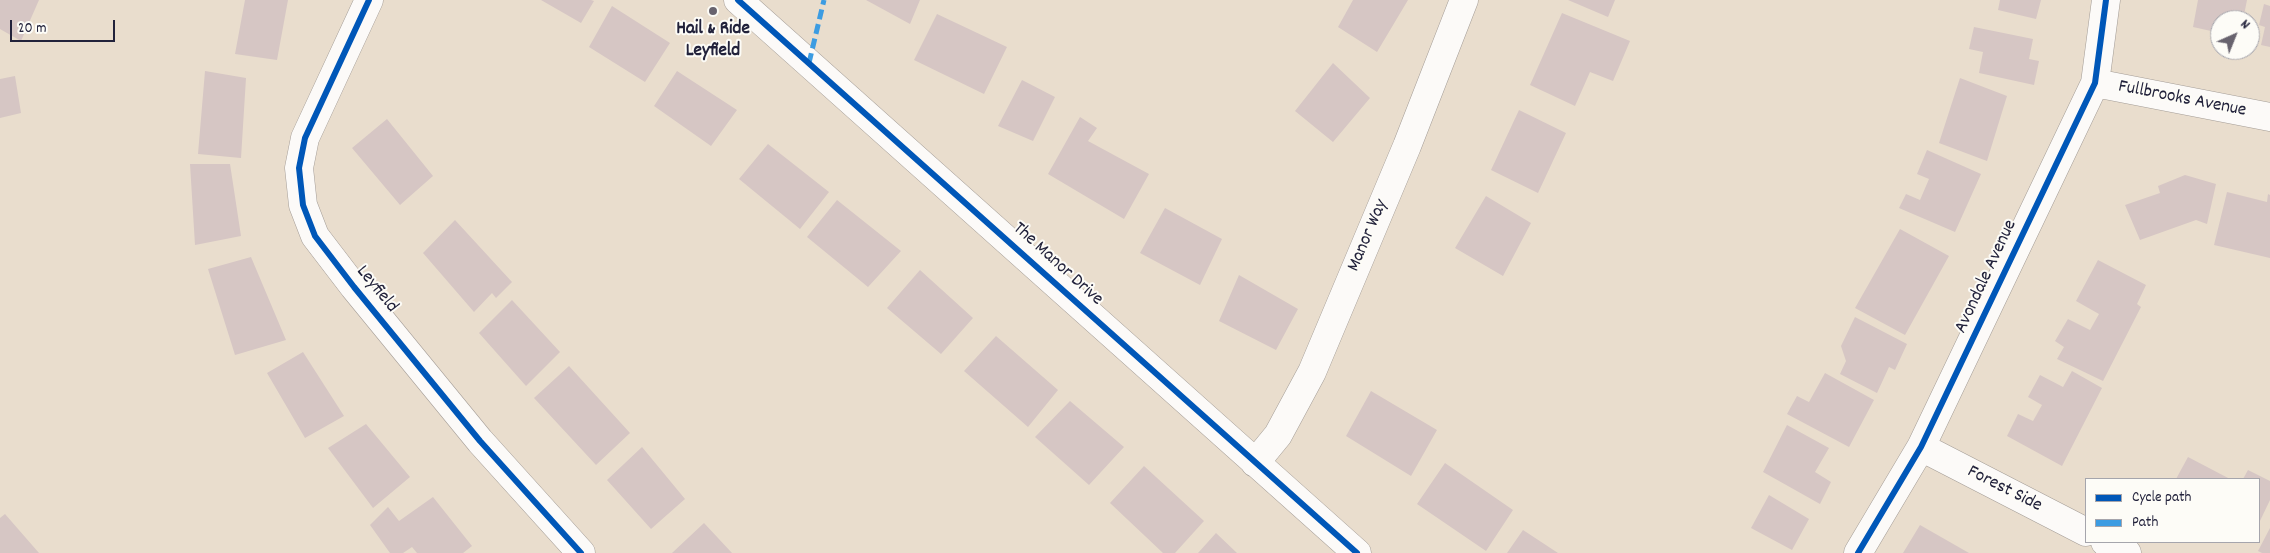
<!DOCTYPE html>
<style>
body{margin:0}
#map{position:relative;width:2270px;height:553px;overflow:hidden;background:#e9ddcd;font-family:Dekko,sans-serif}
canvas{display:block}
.legend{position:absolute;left:2085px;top:478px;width:175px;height:65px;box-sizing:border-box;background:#fdfcf7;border:1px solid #a5a5ac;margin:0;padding:6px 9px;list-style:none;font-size:15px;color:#22223b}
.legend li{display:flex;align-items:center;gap:10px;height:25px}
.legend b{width:25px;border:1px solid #a5a5ac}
.north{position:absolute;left:2210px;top:10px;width:50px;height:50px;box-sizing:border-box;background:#fdfcf7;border:1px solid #a5a5ac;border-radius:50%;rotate:44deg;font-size:14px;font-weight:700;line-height:20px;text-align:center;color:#22223b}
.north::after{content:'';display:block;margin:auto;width:18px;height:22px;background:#68636e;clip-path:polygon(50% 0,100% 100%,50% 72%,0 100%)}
.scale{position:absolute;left:10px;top:20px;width:105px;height:22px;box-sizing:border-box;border:2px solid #22223b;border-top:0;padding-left:6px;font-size:15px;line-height:18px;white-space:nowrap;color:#22223b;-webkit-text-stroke:4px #fdfcf7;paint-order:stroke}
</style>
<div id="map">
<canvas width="2270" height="553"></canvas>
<ul class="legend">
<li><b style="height:6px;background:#0057b8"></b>Cycle path</li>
<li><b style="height:6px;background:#3c9ce2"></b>Path</li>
</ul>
<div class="north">N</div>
<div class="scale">20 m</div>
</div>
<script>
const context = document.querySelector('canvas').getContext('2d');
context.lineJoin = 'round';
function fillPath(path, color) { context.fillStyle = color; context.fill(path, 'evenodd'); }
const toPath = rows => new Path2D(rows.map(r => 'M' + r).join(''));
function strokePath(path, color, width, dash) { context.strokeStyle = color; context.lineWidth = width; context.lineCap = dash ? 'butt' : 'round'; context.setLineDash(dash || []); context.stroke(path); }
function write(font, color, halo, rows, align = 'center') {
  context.font = font + ' Dekko,sans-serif'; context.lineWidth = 4; context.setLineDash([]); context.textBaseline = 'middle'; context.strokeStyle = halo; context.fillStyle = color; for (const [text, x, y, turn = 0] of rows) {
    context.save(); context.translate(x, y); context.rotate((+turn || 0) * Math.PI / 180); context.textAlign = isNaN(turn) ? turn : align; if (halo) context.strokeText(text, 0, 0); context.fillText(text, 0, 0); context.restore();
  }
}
const building = toPath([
 [0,0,39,0,21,41,0,29],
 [245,0,288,0,277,60,235,54],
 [541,0,591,0,594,1,581,23],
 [866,0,920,0,910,24],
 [1353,0,1408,0,1377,52,1338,27],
 [1568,0,1615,0,1608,17],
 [2000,0,2041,0,2036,19,1998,10],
 [2198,0,2247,0,2243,20,2220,20,2220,33,2193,27],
 [2264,4,2270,6,2270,47,2261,45,2265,27,2259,25],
 [612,6,670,43,645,82,589,47],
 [1562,13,1630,41,1613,81,1590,72,1575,106,1530,85],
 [937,14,1007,47,984,94,914,60],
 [1974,27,2033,39,2029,59,2039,61,2034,85,1979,73,1983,52,1969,49],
 [1333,63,1370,98,1333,142,1295,111],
 [205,71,246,78,241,158,198,154],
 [677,71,737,110,711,146,654,106],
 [15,76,21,113,0,118,0,79],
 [1960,78,2007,96,1987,161,1939,143],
 [1022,80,1055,97,1033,141,998,126],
 [1519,110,1566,133,1538,193,1491,170],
 [1080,117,1097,128,1088,141,1149,174,1124,219,1048,174],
 [387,119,433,176,400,205,352,148],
 [768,144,829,192,800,229,739,179],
 [1927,150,1981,174,1955,232,1899,208,1906,194,1920,200,1929,179,1917,174],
 [190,164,230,164,241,236,195,245],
 [2185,175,2216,184,2207,224,2196,220,2140,240,2125,205,2160,193,2158,186],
 [2227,192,2267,202,2268,194,2270,195,2270,258,2214,245],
 [1486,196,1531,223,1503,276,1455,248],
 [837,200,901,251,868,287,807,237],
 [1165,208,1222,239,1200,285,1140,253],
 [455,220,512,282,496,298,492,293,474,312,423,253],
 [1900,229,1949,256,1905,335,1855,308],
 [251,257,286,340,235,355,208,269],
 [2098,260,2146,285,2137,304,2141,307,2103,381,2057,359,2064,347,2055,341,2068,319,2090,330,2099,314,2076,301],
 [920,270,973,318,941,354,887,308],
 [1239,275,1298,309,1276,350,1219,321],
 [512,300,560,352,526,386,479,333],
 [1855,317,1907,344,1895,370,1889,367,1877,393,1840,374,1846,361,1841,346],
 [996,336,1058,390,1028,427,964,371],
 [303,352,344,416,305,438,267,373],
 [569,366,630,433,596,465,534,398],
 [2072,371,2102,388,2062,466,2007,436,2018,414,2033,421,2042,405,2028,397,2040,375,2063,387],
 [1825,373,1874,400,1849,447,1787,414,1797,396,1809,402],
 [1371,391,1437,430,1411,476,1346,436],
 [1070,401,1124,447,1089,485,1035,437],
 [366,424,410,477,373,508,328,448],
 [1787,425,1829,448,1815,472,1831,482,1820,504,1763,472],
 [642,447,685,499,651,529,607,480],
 [2188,457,2230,479,2176,479],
 [1445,463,1513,510,1486,551,1417,504],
 [1144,466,1204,521,1175,553,1163,553,1110,503],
 [2248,470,2270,481,2270,500,2259,523,2259,479,2243,479],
 [1769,495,1809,519,1792,550,1751,528],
 [433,497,472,546,463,553,417,553,412,547,403,553,390,553,370,525,388,507,399,521],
 [5,514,39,553,0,553,0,518],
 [704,523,732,553,672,553],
 [1920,525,1969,553,1903,553],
 [2270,528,2270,553,2262,553,2258,551],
 [1523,530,1558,553,1507,553],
 [1216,533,1237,553,1198,553]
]);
const minor = toPath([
 [369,0,305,138,299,168,303,205,315,236,354,287,480,441,581,553],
 [738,0,1357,553],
 [2095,83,2270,117],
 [1921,447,2086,532],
 [1255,463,1278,435,1312,372,1407,146,1464,0],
 [2105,542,2127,553],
 [1858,553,1921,447,2095,83,2106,0]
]);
const quiet = toPath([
 [809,63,824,0]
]);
const cycleway = toPath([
 [369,0,305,138,299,168,303,205,315,236,354,287,480,441,581,553],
 [738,0,1357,553],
 [1858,553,1921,447,2095,83,2106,0]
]);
const markers = [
 [713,11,5,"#68636e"]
];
const poiNames = [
 ["Hail & Ride",713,30],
 ["Leyfield",713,52]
];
const streetNames = [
 ["Fullbrooks Avenue",2182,100,11],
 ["Manor Way",1369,236,-67],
 ["The Manor Drive",1057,265,42],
 ["Avondale Avenue",1987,277,-65],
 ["Leyfield",376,290,51],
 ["Forest Side",2004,490,27]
];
fillPath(building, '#d6c6c4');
strokePath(minor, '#a39c96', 29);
strokePath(minor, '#fcfaf8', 28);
strokePath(quiet, '#3c9ce2', 5, [10, 5]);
strokePath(cycleway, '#0057b8', 6);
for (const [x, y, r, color] of markers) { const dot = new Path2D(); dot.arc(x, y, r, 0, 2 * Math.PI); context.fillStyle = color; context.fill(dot); strokePath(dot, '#fdfcf7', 2); }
write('bold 19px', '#22223b', '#fdfcf7', poiNames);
write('19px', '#22223b', '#fdfcf7', streetNames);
</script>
